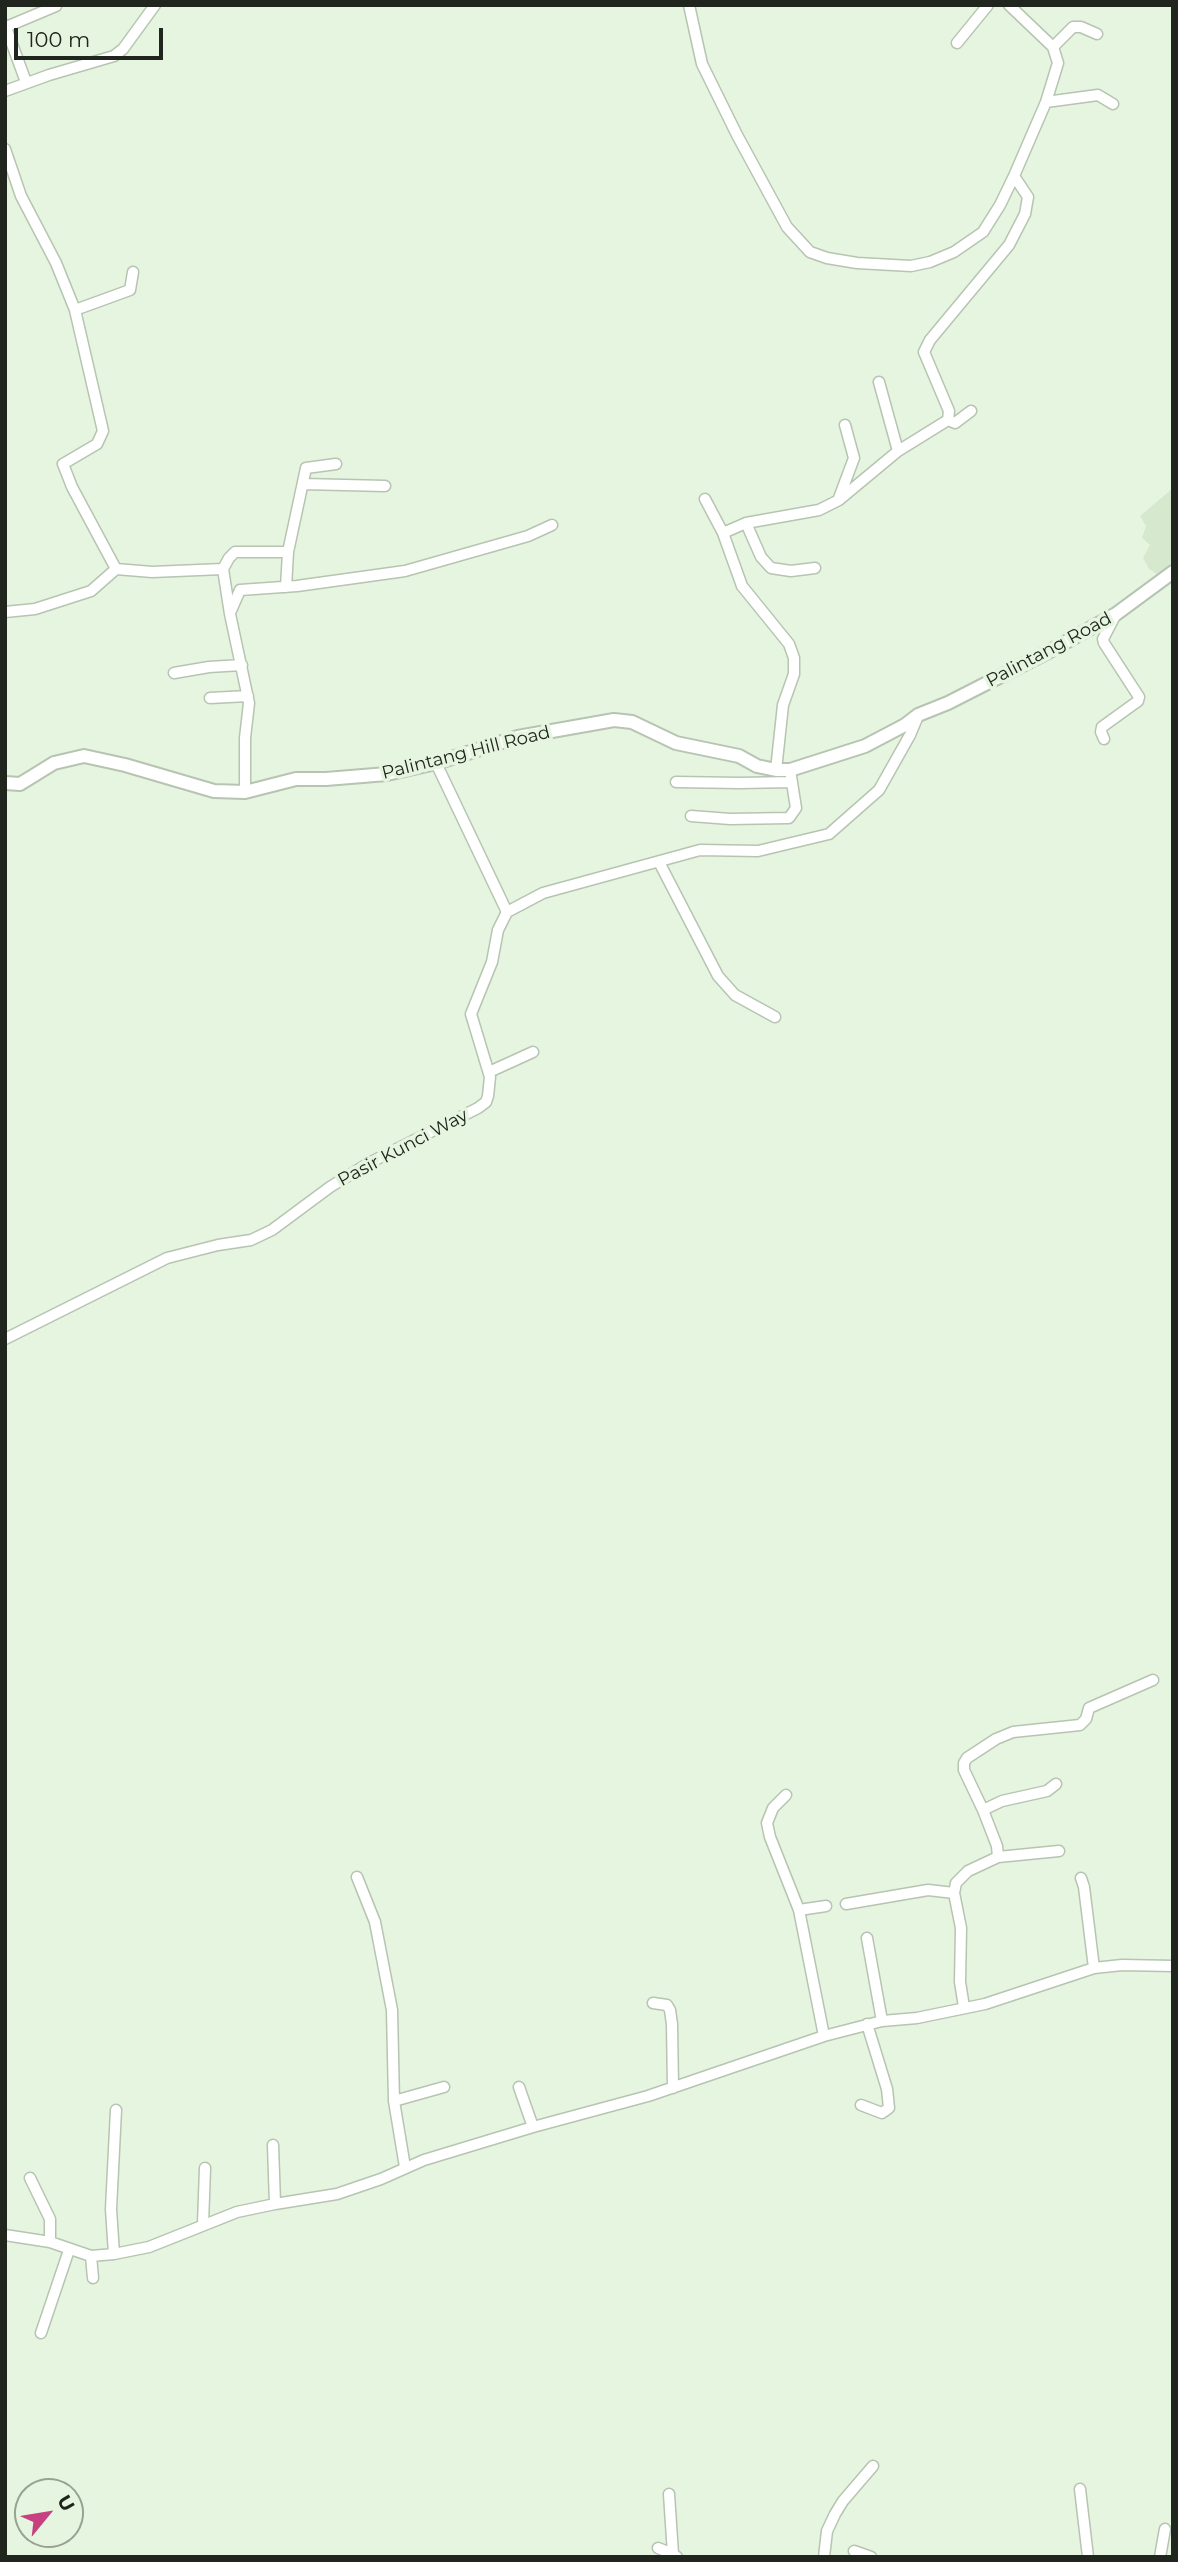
<!DOCTYPE html>
<style>
body{margin:0}
#map{position:relative;width:1178px;height:2562px;overflow:hidden;background:#e6f5e0;font-family:Montserrat,sans-serif}
canvas{display:block}
.frame{position:absolute;inset:0;border:7px solid #20251d;pointer-events:none}
.north{position:absolute;left:14px;top:2478px;width:70px;height:70px;box-sizing:border-box;background:#e6f5e0;border:2px solid #97a292;border-radius:50%;rotate:60deg;font-size:19px;font-weight:700;line-height:28px;text-align:center;color:#20251d}
.north::after{content:'';display:block;margin:auto;width:24px;height:32px;background:#c74181;clip-path:polygon(50% 0,100% 100%,50% 72%,0 100%)}
.scale{position:absolute;left:14px;top:28px;width:149px;height:32px;box-sizing:border-box;border:4px solid #20251d;border-top:0;padding-left:9px;font-size:21px;line-height:24px;white-space:nowrap;color:#20251d;-webkit-text-stroke:5px #e6f5e0;paint-order:stroke}
</style>
<div id="map">
<canvas width="1178" height="2562"></canvas>
<div class="frame"></div>
<div class="north">U</div>
<div class="scale">100 m</div>
</div>
<script>
const context = document.querySelector('canvas').getContext('2d');
context.lineJoin = 'round';
function fillPath(path, color) { context.fillStyle = color; context.fill(path, 'evenodd'); }
const toPath = rows => new Path2D(rows.map(r => 'M' + r).join(''));
function strokePath(path, color, width, dash) { context.strokeStyle = color; context.lineWidth = width; context.lineCap = dash ? 'butt' : 'round'; context.setLineDash(dash || []); context.stroke(path); }
function write(font, color, halo, rows, align = 'center') {
  context.font = font + ' Montserrat,sans-serif'; context.lineWidth = 7; context.setLineDash([]); context.textBaseline = 'middle'; context.strokeStyle = halo; context.fillStyle = color; for (const [text, x, y, turn = 0] of rows) {
    context.save(); context.translate(x, y); context.rotate((+turn || 0) * Math.PI / 180); context.textAlign = isNaN(turn) ? turn : align; if (halo) context.strokeText(text, 0, 0); context.fillText(text, 0, 0); context.restore();
  }
}
const built = toPath([
 [1173,488,1173,568,1161,577,1149,569,1143,558,1150,545,1142,538,1146,526,1140,516]
]);
const minor = toPath([
 [689,5,702,64,737,135,787,227,810,252,827,258,857,263,911,266,930,262,954,252,983,232,1000,205,1014,176],
 [1009,5,1053,47],
 [5,25,26,82],
 [6,27,56,6],
 [957,43,988,5],
 [5,91,49,75,114,56,123,49,155,5],
 [1046,102,1098,95,1113,104],
 [5,149,21,196,56,263,75,310,103,431,97,444,63,464,72,487,116,569,152,572,223,569,230,614,249,703,245,738,245,792],
 [75,310,130,290,133,272],
 [879,382,898,451],
 [948,420,955,423,971,411],
 [303,484,385,486],
 [839,498,854,458,845,425],
 [705,499,723,533],
 [746,523,761,557,771,568,791,571,815,568],
 [288,552,306,468,336,464],
 [223,569,229,558,235,552,288,552,286,587],
 [5,612,35,609,91,591,116,569],
 [230,613,240,590,297,586,405,571,528,536,552,525],
 [174,673,209,667,242,665],
 [210,698,248,696],
 [1104,739,1101,732,1102,727,1138,701,1139,697,1104,643,1103,639,1116,614],
 [436,763,507,912],
 [776,770,783,705,794,674,794,658,789,644,742,586,723,533,746,523,819,510,839,500,898,451,948,420,949,411,924,352,930,340,1009,245,1025,214,1028,197,1014,176,1046,102,1058,63,1053,47,1073,27,1081,27,1097,34],
 [676,782,740,783,792,782],
 [691,816,730,819,789,818,796,808,790,770],
 [659,862,718,976,735,995,775,1017],
 [489,1072,533,1052],
 [5,1339,167,1258,218,1245,251,1240,272,1230,330,1187,369,1163,478,1108,486,1102,488,1096,490,1077,471,1014,492,962,498,930,507,912,543,893,700,850,758,851,829,834,879,790,910,735,918,716],
 [786,1795,773,1808,767,1823,770,1837,799,1910,824,2036],
 [983,1810,964,1770,964,1763,967,1758,996,1739,1013,1732,1080,1725,1086,1719,1089,1708,1153,1680],
 [998,1857,1059,1851],
 [357,1877,375,1922,392,2010,394,2101,405,2167],
 [1081,1878,1084,1887,1094,1968],
 [954,1893,956,1883,968,1871,998,1857,997,1846,983,1810,1002,1801,1047,1791,1056,1784],
 [846,1904,928,1890,954,1893,961,1928,960,1982,964,2007],
 [799,1910,826,1906],
 [867,1938,882,2021],
 [653,2003,667,2005,670,2010,672,2024,673,2088],
 [519,2087,533,2127],
 [394,2101,444,2087],
 [861,2105,882,2113,889,2108,887,2089,867,2024],
 [273,2145,275,2204],
 [30,2178,50,2219,50,2242],
 [203,2224,205,2168],
 [5,2235,50,2242,91,2256,114,2254,149,2247,237,2212,275,2204,337,2194,381,2179,424,2160,533,2127,648,2096,824,2036,882,2021,917,2018,985,2004,1094,1968,1122,1965,1173,1966],
 [114,2254,111,2209,116,2110],
 [91,2256,93,2278],
 [41,2333,69,2250],
 [1080,2489,1088,2557],
 [669,2494,673,2554,677,2557],
 [658,2548,673,2554],
 [854,2551,871,2557],
 [824,2557,827,2531,835,2514,843,2501,873,2466],
 [1160,2557,1165,2529]
]);
const tertiary = toPath([
 [5,783,20,784,54,763,84,756,125,765,214,791,245,792,296,779,326,779,387,774,436,763,518,737,614,720,632,722,676,743,739,756,757,766,776,770,790,770,865,746,905,725,918,715,948,703,1048,652,1116,614,1173,572]
]);
const streetNames = [
 ["Palintang Road",1049,650,-28],
 ["Palintang Hill Road",466,753,-14],
 ["Pasir Kunci Way",403,1148,-28]
];
fillPath(built, '#d6e9ce');
strokePath(minor, '#b6c4b1', 13);
strokePath(tertiary, '#b6c4b1', 16);
strokePath(minor, '#fff', 10);
strokePath(tertiary, '#fff', 12);
write('18px', '#20251d', '#e6f5e0', streetNames);
</script>
